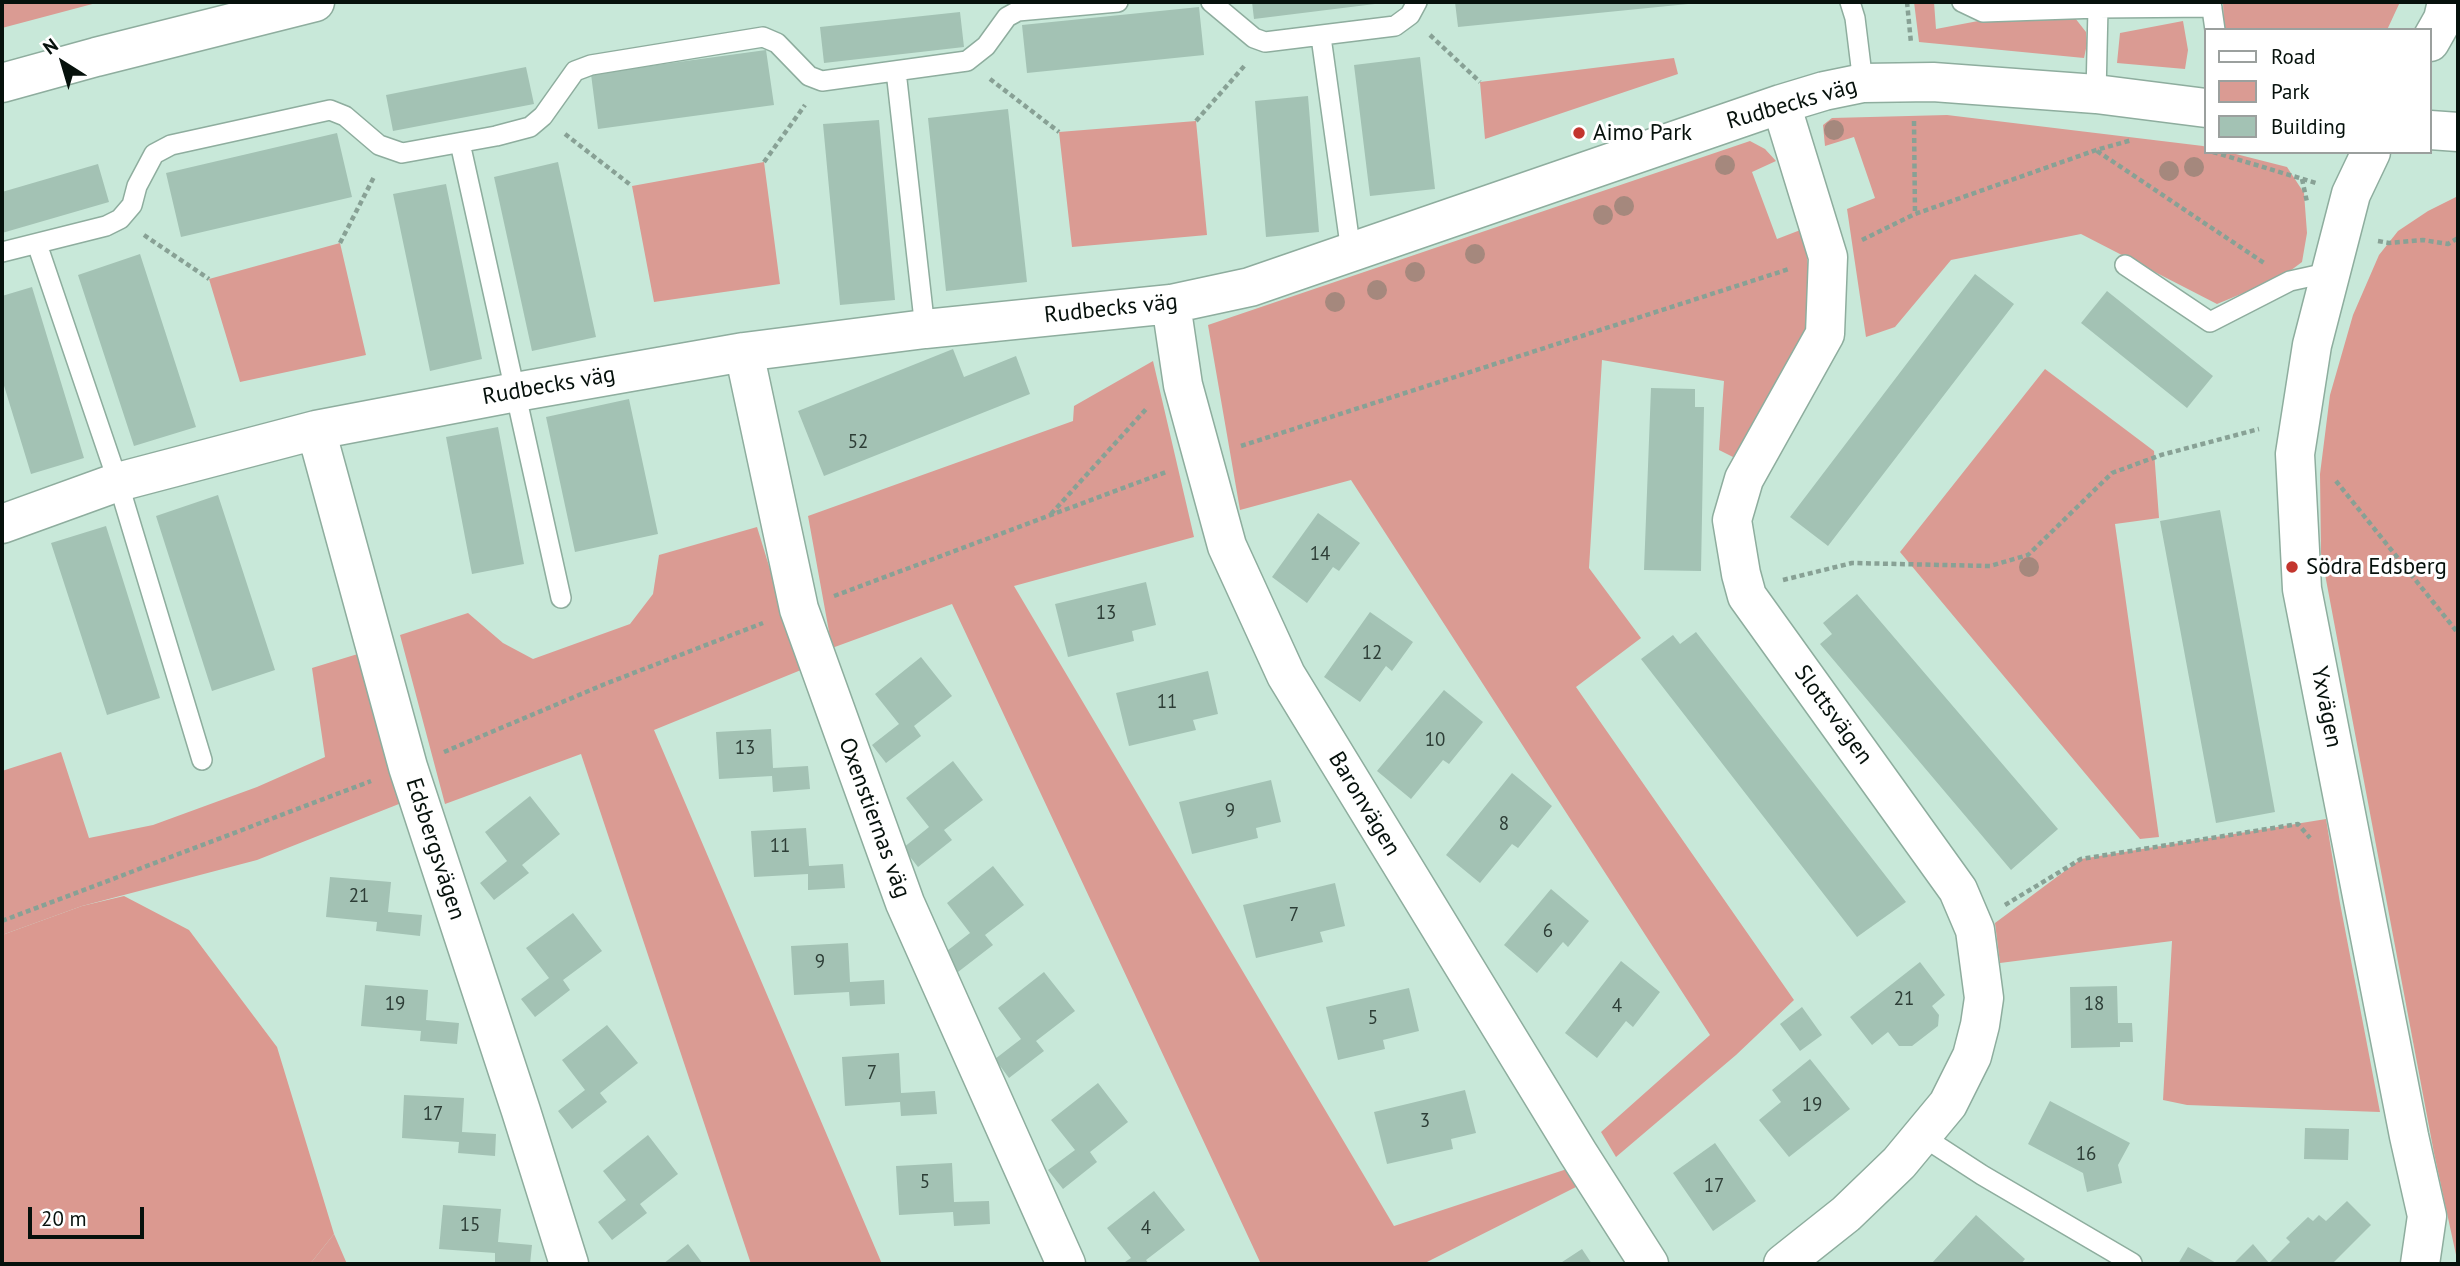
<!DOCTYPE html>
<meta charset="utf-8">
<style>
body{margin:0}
#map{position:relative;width:2460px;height:1266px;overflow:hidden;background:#c8e8d9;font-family:"PT Sans",sans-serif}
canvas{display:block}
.frame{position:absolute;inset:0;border:4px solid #06110c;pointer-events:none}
.legend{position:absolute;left:2204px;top:28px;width:228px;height:126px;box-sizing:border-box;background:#fff;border:2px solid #9ba09e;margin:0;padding:9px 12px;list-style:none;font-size:21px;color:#06110c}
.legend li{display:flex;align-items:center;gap:14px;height:35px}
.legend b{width:35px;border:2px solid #9ba09e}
.north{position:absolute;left:28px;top:28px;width:70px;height:70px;-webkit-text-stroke:5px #fff;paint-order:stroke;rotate:323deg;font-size:19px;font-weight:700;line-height:28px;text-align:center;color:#06110c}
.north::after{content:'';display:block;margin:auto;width:24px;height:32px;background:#06110c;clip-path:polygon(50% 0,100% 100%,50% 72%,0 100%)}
.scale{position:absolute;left:28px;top:1207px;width:116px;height:32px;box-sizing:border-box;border:4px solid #06110c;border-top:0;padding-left:9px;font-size:21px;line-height:24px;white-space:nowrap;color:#06110c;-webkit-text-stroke:5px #fff;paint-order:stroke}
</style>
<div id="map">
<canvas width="2460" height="1266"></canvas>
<div class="frame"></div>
<ul class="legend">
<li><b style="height:9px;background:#fff"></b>Road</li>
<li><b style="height:19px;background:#da9b93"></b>Park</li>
<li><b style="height:19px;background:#a3c2b4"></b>Building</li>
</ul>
<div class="north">N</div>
<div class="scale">20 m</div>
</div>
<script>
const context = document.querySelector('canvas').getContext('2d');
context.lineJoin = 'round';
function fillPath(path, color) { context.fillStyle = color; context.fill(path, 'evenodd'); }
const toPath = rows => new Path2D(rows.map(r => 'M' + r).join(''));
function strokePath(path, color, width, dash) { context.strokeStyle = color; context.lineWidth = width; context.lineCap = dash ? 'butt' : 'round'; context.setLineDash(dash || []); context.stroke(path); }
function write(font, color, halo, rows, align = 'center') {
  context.font = font + ' "PT Sans",sans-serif'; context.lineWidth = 6; context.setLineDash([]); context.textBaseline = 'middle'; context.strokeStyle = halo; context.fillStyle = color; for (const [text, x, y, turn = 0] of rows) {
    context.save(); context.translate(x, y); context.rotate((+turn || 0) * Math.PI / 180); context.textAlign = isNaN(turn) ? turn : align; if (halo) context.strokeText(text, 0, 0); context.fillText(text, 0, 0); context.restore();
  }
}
const green = toPath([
 [2,2,100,2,2,28],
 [1914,2,1934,2,1936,29,1994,18,2075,18,2086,32,2087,44,2084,58,1919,42],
 [2223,2,2400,2,2387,30,2224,30],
 [2183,21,2188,50,2185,69,2117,63,2120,33],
 [1674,58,1678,74,1485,139,1480,82],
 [1947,115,2203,146,2206,147,2206,152,2228,152,2287,167,2304,193,2307,233,2302,262,2282,277,2217,304,2081,234,1951,260,1895,327,1866,337,1847,209,1875,198,1854,137,1825,146,1823,125,1832,118],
 [1196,121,1207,235,1072,247,1059,132],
 [1750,141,1765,149,1776,161,1752,172,1777,239,1803,229,1817,330,1739,460,1719,450,1724,381,1602,360,1589,568,1641,638,1576,687,1794,1000,1736,1055,1616,1157,1601,1132,1710,1035,1351,480,1240,510,1208,325],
 [764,162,780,284,654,302,632,186],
 [340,243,366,355,240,382,209,279],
 [1153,361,1194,537,1014,586,1394,1226,1570,1168,1576,1187,1423,1264,1261,1264,952,604,832,648,808,516,1073,421,1074,406],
 [2045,369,2154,451,2159,518,2115,524,2159,837,2140,839,1900,552],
 [757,527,801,670,654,730,882,1264,751,1264,581,754,445,804,400,635,468,613,503,643,533,659,630,624,653,594,659,555],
 [361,653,404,802,257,860,82,906,2,935,2,771,61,752,89,838,153,825,257,787,325,757,312,668],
 [2326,819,2340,903,2380,1112,2187,1105,2163,1100,2172,941,2000,963,1995,923,2081,859],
 [334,1234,347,1264,310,1264]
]);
const forest = toPath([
 [2458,196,2458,1264,2434,1153,2321,553,2320,474,2330,395,2353,315,2379,255,2398,231,2428,211],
 [124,896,189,930,277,1047,334,1234,310,1264,2,1264,2,935,82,906]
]);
const building = toPath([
 [1252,2,1383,2,1383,3,1254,19],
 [1455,2,1688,2,1688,4,1458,27],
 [1199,7,1204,55,1027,73,1022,25],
 [960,12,964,47,824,63,820,27],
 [766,50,774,105,598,129,591,74],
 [1420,57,1435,189,1370,196,1354,65],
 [526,67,534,104,393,131,386,95],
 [1308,96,1319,232,1266,237,1255,101],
 [1008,109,1027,282,946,291,928,118],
 [879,120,895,300,840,305,823,124],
 [337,133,352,197,181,237,166,173],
 [558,162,596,337,532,351,494,177],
 [98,164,109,202,2,233,2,192],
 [446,184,482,359,430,371,393,194],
 [140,254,196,427,134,446,78,275],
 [1975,274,2014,304,1828,546,1790,517],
 [32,287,84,458,31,474,2,379,2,296],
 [2107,291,2213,376,2187,408,2081,323],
 [953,349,964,377,1016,356,1030,394,824,476,798,411],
 [1651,388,1695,389,1695,407,1704,407,1701,571,1644,570],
 [629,399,658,534,575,552,546,417],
 [498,427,524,564,472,574,446,437],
 [218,495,275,670,212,691,156,516],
 [2220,510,2275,812,2216,823,2160,521],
 [1318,513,1360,543,1339,571,1333,567,1307,603,1272,577],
 [106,526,160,698,107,715,51,543],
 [1146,582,1156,625,1132,631,1134,641,1068,657,1055,604],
 [1857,594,2058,829,2011,870,1820,644,1832,634,1823,623],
 [1370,612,1413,642,1392,671,1386,666,1360,702,1324,677],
 [1696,632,1906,902,1857,937,1641,659,1673,635,1680,644],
 [921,657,952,696,914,726,921,736,886,763,872,745,899,724,875,694],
 [1208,671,1218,714,1193,720,1196,730,1129,746,1116,693],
 [1444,690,1483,722,1449,764,1443,760,1411,799,1377,771],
 [771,729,773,768,808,766,810,789,773,792,772,776,719,779,716,732],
 [953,761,983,800,944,830,952,840,918,867,903,848,929,827,906,798],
 [1512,773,1552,806,1518,848,1512,844,1480,883,1446,855],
 [1271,780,1281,822,1256,828,1258,838,1192,854,1179,802],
 [530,796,560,834,522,865,529,873,494,900,480,883,507,861,485,832],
 [806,828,809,866,843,864,845,888,808,890,808,874,754,877,751,831],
 [993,866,1024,905,985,935,993,945,958,972,943,954,970,933,947,903],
 [330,877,391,882,388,912,422,915,420,936,376,931,377,922,326,917],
 [1335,883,1345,926,1320,932,1323,942,1256,958,1243,905],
 [1551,889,1589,921,1568,947,1563,942,1537,973,1504,945],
 [573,913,602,951,563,980,570,990,535,1017,521,999,549,978,526,948],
 [848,943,850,982,884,980,885,1004,850,1006,849,992,794,995,791,946],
 [1621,961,1660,992,1633,1027,1626,1021,1597,1058,1565,1033],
 [1920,962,1945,995,1932,1006,1939,1015,1938,1026,1912,1046,1899,1046,1888,1032,1872,1045,1850,1017],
 [1044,972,1075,1011,1036,1041,1044,1051,1009,1078,995,1059,1021,1039,998,1008],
 [365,985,428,990,426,1020,459,1023,457,1044,420,1041,421,1031,361,1026],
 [2117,986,2118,1023,2132,1023,2133,1042,2120,1042,2120,1047,2071,1048,2070,987],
 [1409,988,1419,1031,1383,1040,1385,1049,1338,1060,1326,1007],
 [1802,1007,1822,1035,1800,1051,1780,1024],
 [607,1025,638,1063,600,1093,607,1102,572,1129,558,1111,585,1090,562,1060],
 [899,1053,901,1093,935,1091,937,1114,901,1116,900,1102,845,1106,842,1057],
 [1810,1059,1850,1109,1789,1157,1759,1120,1781,1102,1772,1090],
 [1098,1083,1128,1122,1090,1152,1097,1162,1063,1189,1048,1170,1075,1150,1051,1120],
 [1465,1090,1476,1133,1451,1139,1453,1149,1387,1164,1374,1112],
 [404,1095,464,1098,462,1132,496,1134,495,1156,458,1153,459,1142,402,1138],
 [2050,1101,2130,1143,2118,1165,2122,1183,2087,1192,2083,1173,2028,1144],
 [2305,1128,2349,1129,2348,1160,2304,1159],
 [648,1135,678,1174,640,1204,647,1213,612,1240,598,1222,626,1200,603,1171],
 [1715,1143,1756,1201,1713,1231,1673,1173],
 [952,1163,954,1202,989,1201,990,1224,954,1226,953,1212,899,1215,896,1166],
 [1154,1191,1185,1230,1146,1260,1149,1264,1122,1264,1131,1258,1107,1228],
 [2347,1201,2371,1225,2332,1264,2233,1264,2253,1244,2269,1263,2290,1242,2286,1238,2308,1217,2313,1221,2319,1215,2326,1221],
 [443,1205,501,1209,498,1242,532,1245,530,1264,495,1264,495,1253,439,1249],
 [1976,1215,2025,1259,2021,1264,1931,1264],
 [688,1244,703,1264,663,1264],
 [2188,1247,2218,1264,2178,1264],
 [1582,1249,1592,1264,1559,1264]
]);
const path = toPath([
 [1907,2,1911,43],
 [1430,35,1480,82],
 [990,79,1059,132],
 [1196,121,1246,64],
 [1914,121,1915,214],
 [565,134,632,186],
 [2097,151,2264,263],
 [2213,152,2316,183],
 [764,162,805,105],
 [2302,179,2307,202],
 [144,235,209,279],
 [1862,240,1915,214,2096,150,2132,140],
 [2378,241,2389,243,2423,240,2448,244,2458,238],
 [340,243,375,175],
 [1241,446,1789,269],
 [2336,481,2458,633],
 [1051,514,1148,407],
 [1783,580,1852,563,1990,566,2028,555,2112,473,2161,455,2259,429],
 [834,596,1166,472],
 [444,752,605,684,763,623],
 [2005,905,2081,859,2298,824,2310,838],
 [2,921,371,781]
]);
const service = toPath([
 [1211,2,1254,38,1265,42,1395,26,1410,15,1417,2],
 [1850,2,1855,18,1863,83],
 [1962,2,1983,12,2098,8,2098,2],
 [2211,2,2215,30],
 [1321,37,1351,252],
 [896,71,925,329],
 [2096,94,2098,8,2212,7],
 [460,143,561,598],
 [37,244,118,482,202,760],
 [2,252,106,226,120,219,132,205,137,186,154,154,171,145,330,110,345,116,379,145,402,153,496,136,530,127,543,116,575,71,591,65,763,37,777,43,809,76,822,81,967,61,986,46,1007,17,1018,11,1118,2],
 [2125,265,2210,322,2290,281,2331,272],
 [1922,1136,1982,1175,2132,1263]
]);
const minor = toPath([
 [2430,42,2443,19,2447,2],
 [1781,104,1828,257,1825,334,1744,479,1732,520,1741,574,1747,596,1958,890,1975,930,1984,998,1980,1025,1972,1056,1948,1104,1899,1163,1846,1214,1783,1264],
 [2430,130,2458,132],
 [2371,152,2351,194,2312,345,2295,454,2302,589,2409,1136,2427,1216,2420,1264],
 [1171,304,1183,385,1227,546,1286,675,1578,1153,1649,1264],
 [744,352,799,609,905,903,1066,1264],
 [316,430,408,767,521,1111,569,1264],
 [2,524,118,482,316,430,516,392,744,352,925,329,1171,304,1250,287,1781,104,1824,91,1863,83,1933,82,2096,94,2206,108]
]);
const secondary = toPath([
 [2,83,96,57,315,2]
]);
const trees = [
 [1834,130],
 [1725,165],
 [2194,167],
 [2169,171],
 [1624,206],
 [1603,215],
 [1475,254],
 [1415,272],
 [1377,290],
 [1335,302],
 [2029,567]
];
const markers = [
 [1579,133,7,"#c3352e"],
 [2292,567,7,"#c3352e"]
];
const numberNames = [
 ["52",858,443],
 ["14",1320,555],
 ["13",1106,614],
 ["12",1372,654],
 ["11",1167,703],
 ["10",1435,741],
 ["13",745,749],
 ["9",1230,812],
 ["8",1504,825],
 ["11",780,847],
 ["21",359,897],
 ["7",1294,916],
 ["6",1548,932],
 ["9",820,963],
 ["21",1904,1000],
 ["19",395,1005],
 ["18",2094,1005],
 ["4",1617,1007],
 ["5",1373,1019],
 ["7",872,1074],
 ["19",1812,1106],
 ["17",433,1115],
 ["3",1425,1122],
 ["16",2086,1155],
 ["5",925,1183],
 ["17",1714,1187],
 ["15",470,1226],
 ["4",1146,1229]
];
const streetNames = [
 ["Rudbecks väg",1792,104,-16],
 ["Rudbecks väg",1111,309,-6],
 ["Rudbecks väg",549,386,-10],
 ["Yxvägen",2326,707,79],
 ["Slottsvägen",1833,715,54],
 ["Baronvägen",1364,804,59],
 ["Oxenstiernas väg",874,818,70],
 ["Edsbergsvägen",435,849,72]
];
const poiNames = [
 ["Aimo Park",1593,133],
 ["Södra Edsberg",2306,567]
];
fillPath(green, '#da9b93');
fillPath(forest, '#db9990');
fillPath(building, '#a3c2b4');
strokePath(service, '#8ead9e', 22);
strokePath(minor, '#8ead9e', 41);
strokePath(secondary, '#8ead9e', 41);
strokePath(path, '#88a195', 4.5, [5, 3.5]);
strokePath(service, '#fff', 19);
strokePath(minor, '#fff', 38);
strokePath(secondary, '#fff', 38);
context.fillStyle = '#a5887d';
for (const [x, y] of trees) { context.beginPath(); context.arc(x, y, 10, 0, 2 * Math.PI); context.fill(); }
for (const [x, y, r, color] of markers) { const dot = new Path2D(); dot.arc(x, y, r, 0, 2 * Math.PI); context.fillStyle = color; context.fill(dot); strokePath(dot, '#fff', 2.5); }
write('19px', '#2d3d36', null, numberNames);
write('23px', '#06110c', '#fff', streetNames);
write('23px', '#06110c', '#fff', poiNames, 'left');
</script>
